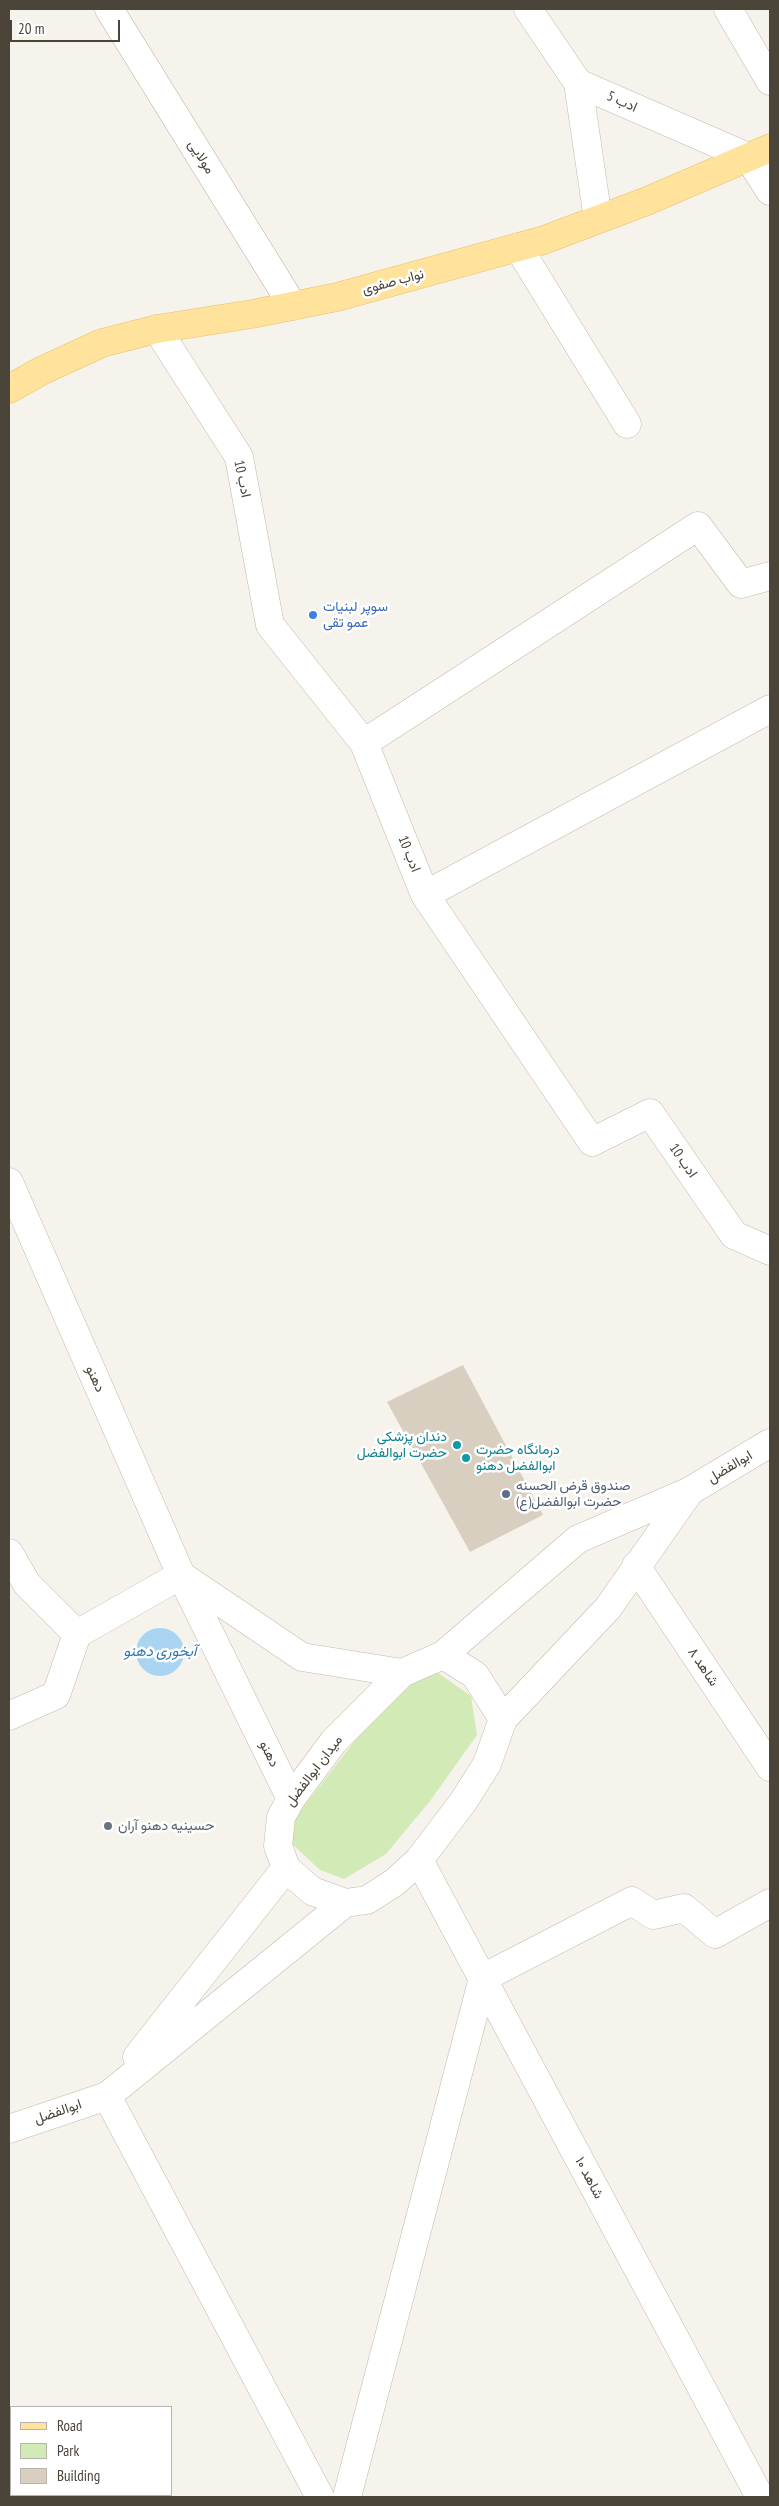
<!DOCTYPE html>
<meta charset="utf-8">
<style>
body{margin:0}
#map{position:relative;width:779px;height:2506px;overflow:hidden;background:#f6f3ec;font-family:"PT Sans Narrow",sans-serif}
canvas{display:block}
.frame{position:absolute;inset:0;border:10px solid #4b4439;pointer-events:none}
.legend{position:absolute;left:10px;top:2406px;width:162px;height:90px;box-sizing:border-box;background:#fff;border:1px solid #b7b4b0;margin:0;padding:6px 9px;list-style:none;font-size:15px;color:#4b4439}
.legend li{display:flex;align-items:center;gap:10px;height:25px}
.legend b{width:25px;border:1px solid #b7b4b0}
.scale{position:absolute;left:10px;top:20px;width:110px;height:22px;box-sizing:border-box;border:2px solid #4b4439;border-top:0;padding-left:6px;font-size:15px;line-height:18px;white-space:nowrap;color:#4b4439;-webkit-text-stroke:4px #fff;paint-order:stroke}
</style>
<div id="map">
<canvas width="779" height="2506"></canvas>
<div class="frame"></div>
<ul class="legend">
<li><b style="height:6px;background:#ffe39c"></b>Road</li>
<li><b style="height:14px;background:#d2eab5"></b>Park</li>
<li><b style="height:14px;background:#d8cfc1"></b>Building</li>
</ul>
<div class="scale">20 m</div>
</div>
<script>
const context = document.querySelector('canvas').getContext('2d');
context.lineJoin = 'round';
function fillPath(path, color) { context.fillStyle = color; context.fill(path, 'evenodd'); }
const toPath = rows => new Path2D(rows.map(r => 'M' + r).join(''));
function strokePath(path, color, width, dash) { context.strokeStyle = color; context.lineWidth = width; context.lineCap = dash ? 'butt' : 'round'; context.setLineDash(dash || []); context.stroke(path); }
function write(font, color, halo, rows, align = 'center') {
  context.font = font + ' "PT Sans Narrow",Vazirmatn,sans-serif'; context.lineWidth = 5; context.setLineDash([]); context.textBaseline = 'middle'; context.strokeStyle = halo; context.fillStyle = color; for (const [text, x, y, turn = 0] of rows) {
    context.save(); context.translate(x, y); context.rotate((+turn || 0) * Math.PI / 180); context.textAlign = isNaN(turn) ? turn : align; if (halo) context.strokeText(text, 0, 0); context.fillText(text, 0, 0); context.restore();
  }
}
const green = toPath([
 [438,1673,471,1696,477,1735,430,1801,386,1854,344,1879,320,1870,290,1842,292,1822,376,1713,408,1678]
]);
const water = toPath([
 '136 1652a24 24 0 1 1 48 0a24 24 0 1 1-48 0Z'
]);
const building = toPath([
 [463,1365,543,1515,470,1552,387,1402]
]);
const minor = toPath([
 [109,9,293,306],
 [528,9,578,83,748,157,770,191],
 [728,9,770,81],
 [578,83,598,219],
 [518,247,627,424],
 [157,329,239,457,270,625,364,743,425,895,592,1142,650,1113,734,1235,770,1251],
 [364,743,698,526,741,584,770,576],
 [425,895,770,709],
 [9,1182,181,1575,291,1799],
 [9,1553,27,1584,77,1634],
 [636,1566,770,1767],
 [182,1576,302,1657,402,1673],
 [443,1655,475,1675,503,1719,487,1764,463,1802,419,1860,395,1882,367,1900,345,1903,312,1891,286,1868,278,1846,281,1817,291,1799,334,1741,402,1673,443,1655],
 [443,1655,578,1539,690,1491,770,1443],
 [9,1716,56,1695,77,1634,181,1575],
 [503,1719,608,1608,690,1491],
 [419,1860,760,2497],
 [137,2057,286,1868],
 [107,2096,320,2497],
 [9,2129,107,2096,345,1903],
 [347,2497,483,1978,632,1901,653,1915,684,1908,715,1934,770,1903]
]);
const major = toPath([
 [9,389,41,371,102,343,157,329,252,314,337,297,544,240,647,201,770,148]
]);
const markers = [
 [313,615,5,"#3f7fe0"],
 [457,1445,5,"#0f9aa8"],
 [466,1458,5,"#0f9aa8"],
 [506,1494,5,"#5c6f8a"],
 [108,1826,5,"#6b7280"]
];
const streetNames = [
 ["ادب 5",622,102,24],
 ["مولایی",201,157,58],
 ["نواب صفوی",393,282,-15],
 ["ادب 10",242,479,78],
 ["ادب 10",409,854,68],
 ["ادب 10",683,1161,55],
 ["دهنو",95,1379,66],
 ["ابوالفضل",730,1467,-31],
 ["شاهد ۸",703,1667,56],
 ["دهنو",269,1754,64],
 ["میدان ابوالفضل",314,1771,-53],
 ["ابوالفضل",58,2112,-19],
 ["شاهد ۱۰",589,2178,62]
];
const shopNames = [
 ["سوپر لبنیات",323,607],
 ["عمو تقی",323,623]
];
const cultureNames = [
 ["دندان پزشکی",447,1437],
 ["حضرت ابوالفضل",447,1453],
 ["درمانگاه حضرت",476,1450,"left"],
 ["ابوالفضل دهنو",476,1466,"left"]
];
const serviceNames = [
 ["صندوق قرض الحسنه",516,1486],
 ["حضرت ابوالفضل(ع)",516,1502]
];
const worshipNames = [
 ["حسینیه دهنو آران",118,1826]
];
const waterNames = [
 ["آبخوری دهنو",160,1652]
];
fillPath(green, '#d2eab5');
fillPath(water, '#a9d4f2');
fillPath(building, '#d8cfc1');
strokePath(minor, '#c2bbae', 29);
strokePath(major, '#e6c16a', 29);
strokePath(minor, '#fff', 28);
strokePath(major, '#ffe39c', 28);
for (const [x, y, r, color] of markers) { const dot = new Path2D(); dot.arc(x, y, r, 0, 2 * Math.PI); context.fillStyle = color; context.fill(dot); strokePath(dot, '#fff', 2); }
write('14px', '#4b4439', '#fff', streetNames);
write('14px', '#366cbe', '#fff', shopNames, 'left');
write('14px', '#0d838f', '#fff', cultureNames, 'right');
write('14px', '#4e5e75', '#fff', serviceNames, 'left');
write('14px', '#5b616d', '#fff', worshipNames, 'left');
write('italic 15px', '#2e7ab2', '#fff', waterNames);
</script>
